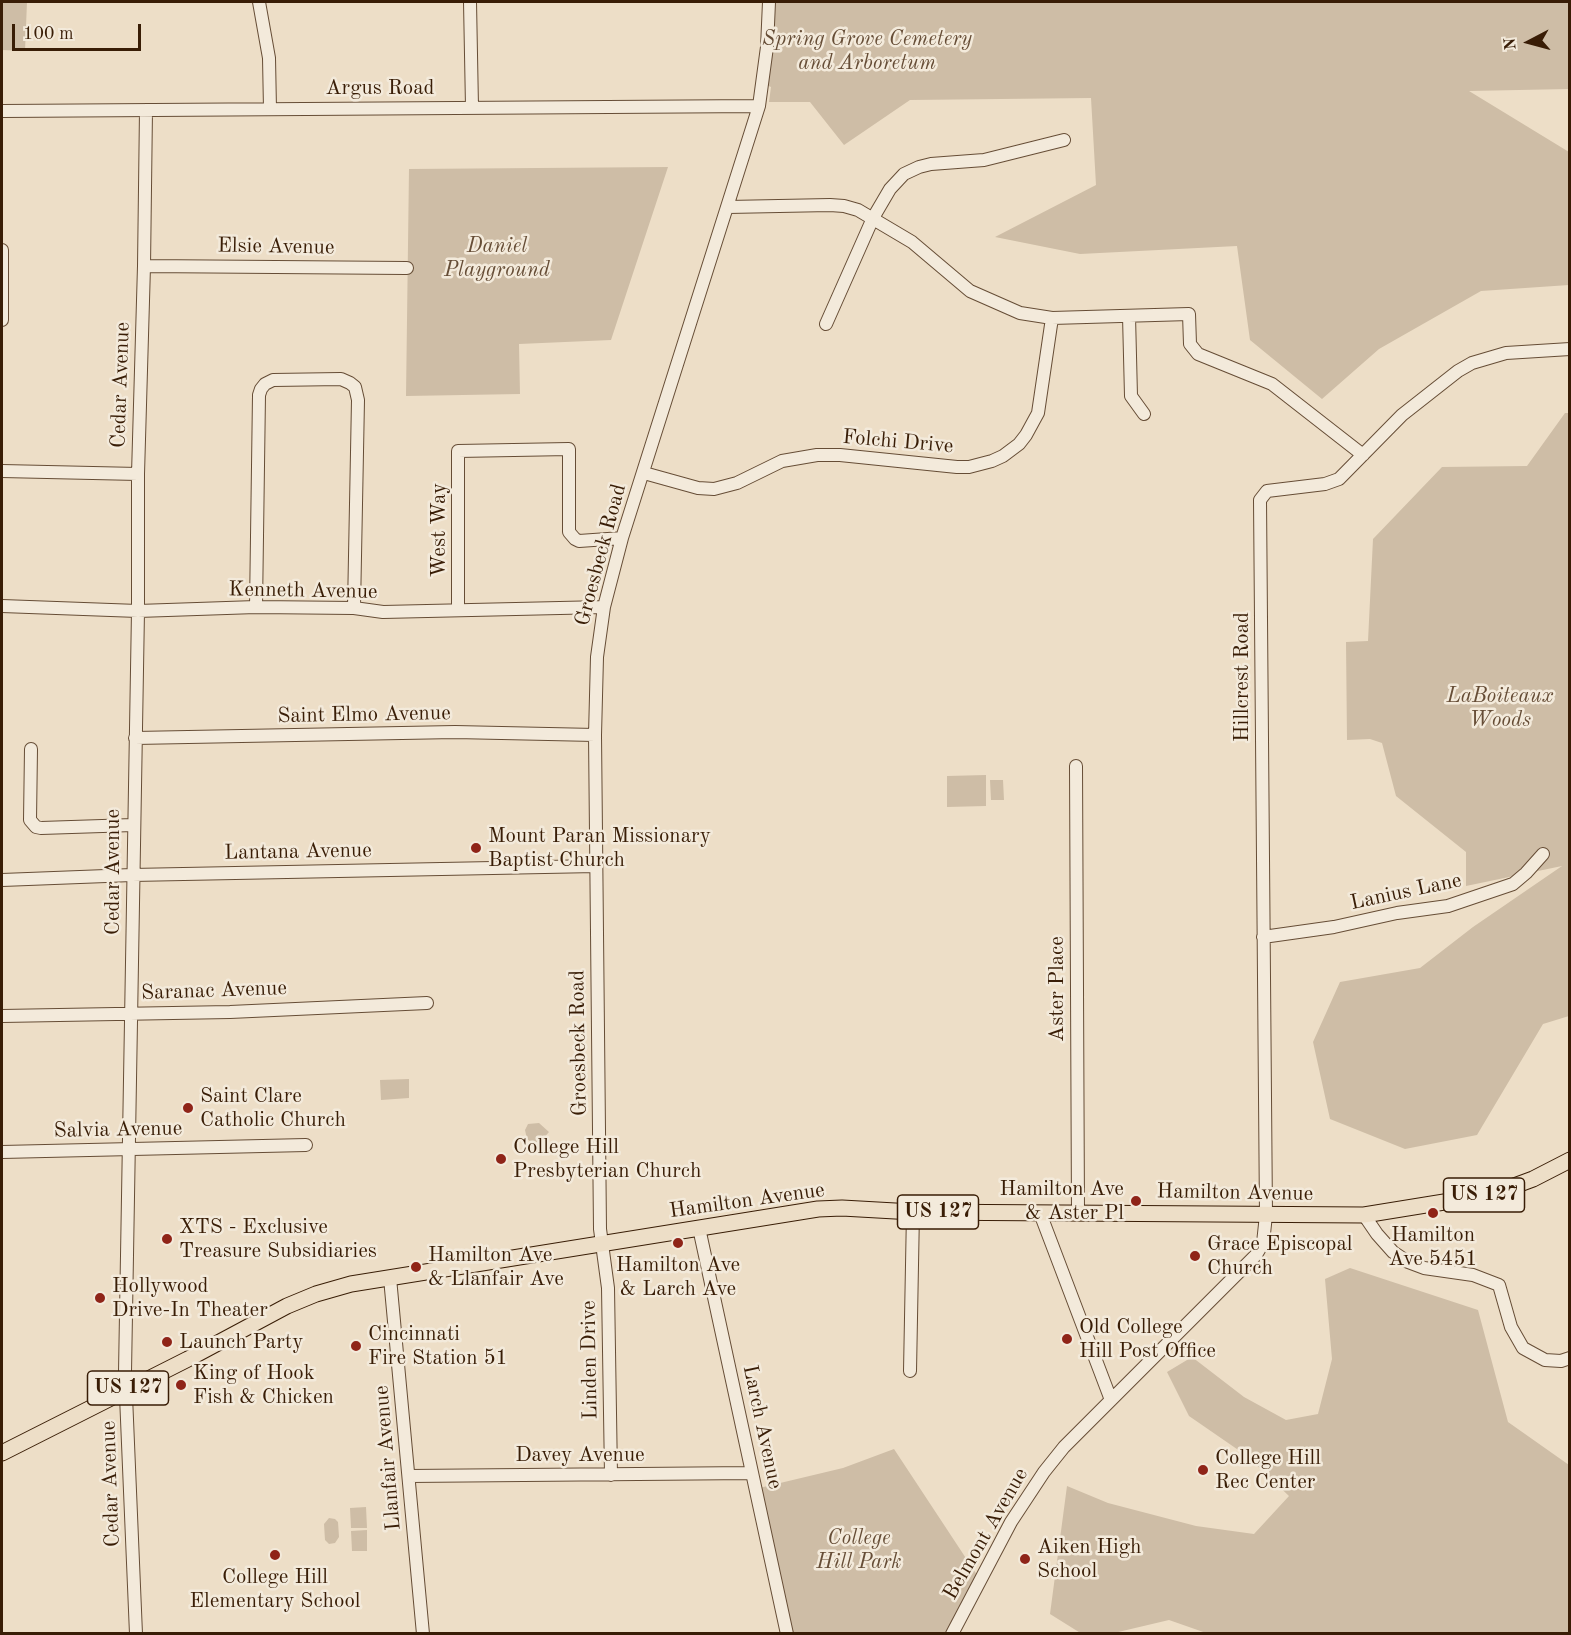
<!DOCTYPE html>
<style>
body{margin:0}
#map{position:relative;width:1571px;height:1635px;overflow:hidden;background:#eddec7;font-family:"Old Standard TT",serif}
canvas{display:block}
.frame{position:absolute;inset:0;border:3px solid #391d06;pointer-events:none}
.north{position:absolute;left:1499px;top:12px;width:60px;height:60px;-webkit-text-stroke:4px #f3eadb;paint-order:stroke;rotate:264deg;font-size:16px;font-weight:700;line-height:24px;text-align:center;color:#391d06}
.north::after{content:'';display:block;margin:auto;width:21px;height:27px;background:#391d06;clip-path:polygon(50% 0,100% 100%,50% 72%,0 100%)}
.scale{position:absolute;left:12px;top:24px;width:129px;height:27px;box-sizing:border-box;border:3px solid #391d06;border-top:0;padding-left:8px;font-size:18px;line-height:21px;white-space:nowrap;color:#391d06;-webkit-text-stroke:4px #f3eadb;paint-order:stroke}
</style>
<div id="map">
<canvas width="1571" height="1635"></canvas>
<div class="frame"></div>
<div class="north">N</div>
<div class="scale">100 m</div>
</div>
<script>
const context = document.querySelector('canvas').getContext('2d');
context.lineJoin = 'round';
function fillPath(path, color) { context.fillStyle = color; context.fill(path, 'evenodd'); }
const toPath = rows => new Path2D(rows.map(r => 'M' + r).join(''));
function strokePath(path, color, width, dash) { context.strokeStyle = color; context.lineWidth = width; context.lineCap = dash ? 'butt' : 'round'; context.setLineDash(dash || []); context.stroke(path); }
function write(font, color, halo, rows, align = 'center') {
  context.font = font + ' "Old Standard TT",serif'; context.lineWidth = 5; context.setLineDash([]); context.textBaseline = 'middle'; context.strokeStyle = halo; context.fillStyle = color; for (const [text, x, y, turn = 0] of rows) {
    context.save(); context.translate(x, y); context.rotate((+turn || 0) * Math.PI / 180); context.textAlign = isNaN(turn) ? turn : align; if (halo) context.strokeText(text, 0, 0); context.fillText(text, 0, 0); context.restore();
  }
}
const green = toPath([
 [2,2,27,2,25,51,2,50],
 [769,2,1569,2,1569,89,1469,91,1569,152,1569,285,1481,291,1379,349,1322,399,1250,340,1237,246,1080,254,995,237,1096,185,1091,98,910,100,844,145,810,102,769,102,771,87,762,83],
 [668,167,611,340,519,344,520,394,406,396,409,169],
 [1565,413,1569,413,1569,1016,1543,1024,1477,1135,1405,1149,1330,1119,1313,1042,1340,982,1420,968,1473,927,1562,866,1466,886,1466,852,1396,796,1382,743,1370,739,1347,740,1346,642,1368,641,1373,539,1442,467,1527,466],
 [986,775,986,806,947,807,947,776],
 [990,780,1003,780,1004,800,991,800],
 [409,1079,409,1098,381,1100,380,1080],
 [539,1123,549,1132,542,1140,538,1142,530,1141,527,1139,525,1130,528,1124],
 [1350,1268,1478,1310,1508,1422,1569,1465,1569,1633,1209,1634,1169,1620,1114,1633,1082,1634,1050,1614,1067,1486,1108,1503,1196,1526,1254,1534,1289,1496,1247,1456,1189,1416,1167,1372,1192,1357,1244,1397,1286,1420,1318,1414,1332,1359,1325,1279],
 [894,1449,981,1581,952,1633,787,1633,755,1489,843,1468],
 [366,1507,367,1528,351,1528,350,1508],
 [329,1518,335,1519,338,1522,339,1537,335,1543,329,1544,325,1540,324,1524],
 [367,1530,367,1551,352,1551,351,1531]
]);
const minor = toPath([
 [259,2,269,58,270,109],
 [470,2,472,107],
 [2,111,759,106],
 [728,207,830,205,844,206,858,210,912,242,970,291,1020,313,1052,318,1189,314,1190,344,1198,354,1272,384,1363,455],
 [2,250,2,320],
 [144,266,407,268],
 [1129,316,1131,396,1144,414],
 [826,324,873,218,890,189,904,174,919,167,931,164,984,160,1064,140],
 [2,471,138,474],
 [644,473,698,488,714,489,737,483,782,461,817,455,840,455,957,467,969,467,992,461,1003,456,1019,444,1026,435,1038,413,1052,318],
 [2,606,138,611,256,607,354,608,383,612,604,607],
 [256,607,259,395,261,389,265,384,273,380,341,379,350,383,355,387,358,400,354,608],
 [458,610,458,451,569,449,569,532,575,539,579,541,622,538],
 [135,738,455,732,595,735],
 [31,749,30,820,36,827,41,828,133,825],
 [1076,766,1078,1212],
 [2,880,132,875,596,866],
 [1263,937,1334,927,1397,913,1448,906,1513,884,1526,873,1543,854],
 [2,1016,230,1012,427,1003],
 [2,1152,306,1145],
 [1040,1213,1111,1400],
 [1364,1215,1377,1234,1393,1252,1408,1262,1424,1268,1473,1275,1499,1285,1511,1327,1523,1348,1545,1360,1561,1361,1570,1358],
 [699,1228,787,1634],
 [390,1278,423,1634],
 [910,1371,913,1212],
 [611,1475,608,1288,600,1229,595,735,597,657,604,607,622,538,759,106,767,47,769,2],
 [409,1476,752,1473],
 [136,1634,125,1372,138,611,138,474,144,266,146,110],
 [952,1634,1011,1522,1044,1472,1064,1447,1256,1255,1263,1243,1266,1215,1260,500,1267,491,1325,484,1339,479,1402,415,1458,371,1472,363,1506,353,1570,349]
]);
const major = toPath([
 [2,1453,188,1359,287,1306,316,1294,351,1284,818,1209,842,1208,913,1212,1364,1215,1475,1197,1506,1189,1533,1179,1570,1160]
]);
const markers = [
 [476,848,6,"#8f2418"],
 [188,1108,6,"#8f2418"],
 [501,1159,6,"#8f2418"],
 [1136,1201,6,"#8f2418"],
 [1433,1213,6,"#8f2418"],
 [167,1239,6,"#8f2418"],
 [678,1243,6,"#8f2418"],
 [1195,1256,6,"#8f2418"],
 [416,1267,6,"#8f2418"],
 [100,1298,6,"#8f2418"],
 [1067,1339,6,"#8f2418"],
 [167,1342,6,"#8f2418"],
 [356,1346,6,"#8f2418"],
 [181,1385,6,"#8f2418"],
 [1203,1470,6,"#8f2418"],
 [275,1555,6,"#8f2418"],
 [1025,1559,6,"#8f2418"]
];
const shields = [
 [1484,1195,81],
 [938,1212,81],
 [128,1388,81]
];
const shieldNames = [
 ["US 127",1484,1195],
 ["US 127",938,1212],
 ["US 127",128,1388]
];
const parkNames = [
 ["Spring Grove Cemetery",867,39],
 ["and Arboretum",867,63],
 ["Daniel",497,246],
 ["Playground",497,270],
 ["LaBoiteaux",1500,696],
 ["Woods",1500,720],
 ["College",859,1538],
 ["Hill Park",859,1562]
];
const streetNames = [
 ["Argus Road",380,88],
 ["Elsie Avenue",276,247,1],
 ["Cedar Avenue",121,385,-88],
 ["Folchi Drive",898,442,5],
 ["West Way",439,530,-90],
 ["Groesbeck Road",601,555,-75],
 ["Kenneth Avenue",303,591,1],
 ["Hillcrest Road",1242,677,-90],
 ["Saint Elmo Avenue",364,715,-1],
 ["Lantana Avenue",298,852,-1],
 ["Cedar Avenue",113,872,-90],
 ["Lanius Lane",1406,892,-12],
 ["Aster Place",1057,989,-90],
 ["Saranac Avenue",214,991,-2],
 ["Groesbeck Road",579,1043,-91],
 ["Salvia Avenue",118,1130,-1],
 ["Hamilton Avenue",1235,1193,1],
 ["Hamilton Avenue",747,1201,-8],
 ["Linden Drive",590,1360,-91],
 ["Larch Avenue",762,1427,78],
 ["Davey Avenue",580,1455],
 ["Llanfair Avenue",388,1458,-95],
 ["Cedar Avenue",111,1484,-92],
 ["Belmont Avenue",986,1534,-60]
];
const poiNames = [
 ["Mount Paran Missionary",488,836],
 ["Baptist Church",488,860],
 ["Saint Clare",200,1096],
 ["Catholic Church",200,1120],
 ["College Hill",513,1147],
 ["Presbyterian Church",513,1171],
 ["Hamilton Ave",1124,1189,"right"],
 ["& Aster Pl",1124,1213,"right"],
 ["XTS - Exclusive",179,1227],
 ["Treasure Subsidiaries",179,1251],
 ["Hamilton",1433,1235,"center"],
 ["Ave 5451",1433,1259,"center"],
 ["Grace Episcopal",1207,1244],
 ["Church",1207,1268],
 ["Hamilton Ave",428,1255],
 ["& Llanfair Ave",428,1279],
 ["Hamilton Ave",678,1265,"center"],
 ["& Larch Ave",678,1289,"center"],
 ["Hollywood",112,1286],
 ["Drive-In Theater",112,1310],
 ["Old College",1079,1327],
 ["Hill Post Office",1079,1351],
 ["Cincinnati",368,1334],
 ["Fire Station 51",368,1358],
 ["Launch Party",179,1342],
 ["King of Hook",193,1373],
 ["Fish & Chicken",193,1397],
 ["College Hill",1215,1458],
 ["Rec Center",1215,1482],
 ["Aiken High",1037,1547],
 ["School",1037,1571],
 ["College Hill",275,1577,"center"],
 ["Elementary School",275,1601,"center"]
];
fillPath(green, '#cebda6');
strokePath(minor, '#664d36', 14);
strokePath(major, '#391d06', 17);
strokePath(minor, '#f3eadb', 12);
strokePath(major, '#eddec7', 15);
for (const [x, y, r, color] of markers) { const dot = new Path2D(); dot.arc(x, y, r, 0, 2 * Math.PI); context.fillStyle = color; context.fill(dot); strokePath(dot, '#f3eadb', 2); }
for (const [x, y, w] of shields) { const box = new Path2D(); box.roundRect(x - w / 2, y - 17, w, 34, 4.5); context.fillStyle = '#f3eadb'; context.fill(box); strokePath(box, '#391d06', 1.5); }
write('bold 20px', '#391d06', null, shieldNames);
write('italic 21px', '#664d36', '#f3eadb', parkNames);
write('21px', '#391d06', '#f3eadb', streetNames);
write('21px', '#391d06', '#f3eadb', poiNames, 'left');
</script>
